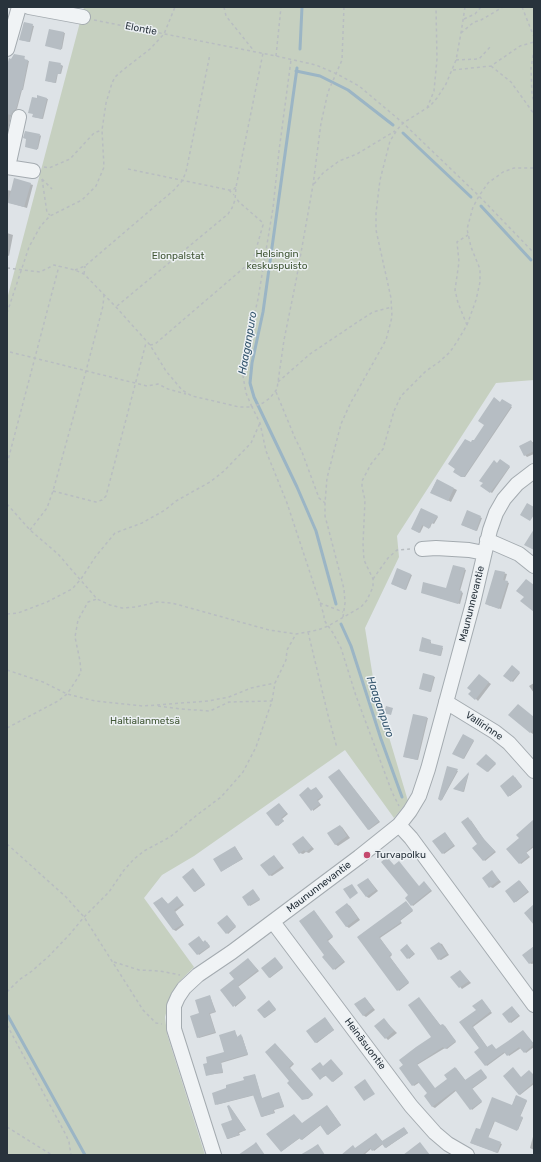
<!DOCTYPE html>
<meta charset="utf-8">
<style>
body{margin:0}
#map{position:relative;width:541px;height:1162px;overflow:hidden;background:#dee3e7;font-family:Rubik,sans-serif}
canvas{display:block}
.frame{position:absolute;inset:0;border:8px solid #28333c;pointer-events:none}
</style>
<div id="map">
<canvas width="541" height="1162"></canvas>
<div class="frame"></div>
</div>
<script>
const context = document.querySelector('canvas').getContext('2d');
context.lineJoin = 'round';
function fillPath(path, color) { context.fillStyle = color; context.fill(path, 'evenodd'); }
const toPath = rows => new Path2D(rows.map(r => 'M' + r).join(''));
function strokePath(path, color, width, dash) { context.strokeStyle = color; context.lineWidth = width; context.lineCap = dash ? 'butt' : 'round'; context.setLineDash(dash || []); context.stroke(path); }
function write(font, color, halo, rows, align = 'center') {
  context.font = font + ' Rubik,sans-serif'; context.lineWidth = 3; context.setLineDash([]); context.textBaseline = 'middle'; context.strokeStyle = halo; context.fillStyle = color; for (const [text, x, y, turn = 0] of rows) {
    context.save(); context.translate(x, y); context.rotate((+turn || 0) * Math.PI / 180); context.textAlign = isNaN(turn) ? turn : align; if (halo) context.strokeText(text, 0, 0); context.fillText(text, 0, 0); context.restore();
  }
}
const green = toPath([
 [84,7,534,7,534,380,496,383,397,536,399,557,365,628,375,690,408,801,394,818,345,750,194,856,162,875,144,898,194,967,178,983,170,999,165,1017,167,1034,205,1155,7,1155,7,299]
]);
const shadow = toPath([
 [24,23,34,26,30,42,21,40],
 [50,30,65,33,62,49,48,46],
 [24,57,25,60,29,61,23,90,22,90,17,109,13,112,11,116,7,136,7,71],
 [60,64,63,66,61,74,58,73,56,83,47,81],
 [38,97,48,99,43,119,34,117],
 [40,135,41,136,38,149,27,147],
 [30,184,33,185,27,208,7,202,7,190,12,191],
 [7,233,13,235,9,256,7,255],
 [502,400,512,407,465,477,463,477,454,471,471,443,474,442],
 [531,441,534,443,534,454,527,457,525,455],
 [501,461,510,467,492,493,482,486],
 [437,480,457,490,451,502,431,492],
 [421,509,438,517,434,524,432,523,430,528,424,525,420,533,412,529],
 [467,512,482,518,477,531,462,525],
 [464,569,466,570,460,591,463,593,460,604,423,593,447,589],
 [398,570,412,575,406,590,392,584],
 [496,571,507,574,505,581,509,583,501,609,488,605],
 [431,641,431,644,443,648,441,656,421,651],
 [512,667,520,673,513,682,505,675],
 [424,674,435,677,431,692,421,689],
 [479,675,491,684,478,701,476,699,472,690],
 [534,683,534,693,529,686],
 [414,715,428,718,418,760,405,757],
 [534,717,534,732,533,734,530,732],
 [464,735,474,741,464,759,454,753],
 [487,756,496,764,488,772,478,764],
 [448,768,458,771,442,800,439,799],
 [339,770,380,822,369,830,368,829],
 [469,773,464,792,455,789],
 [515,777,522,787,510,796,509,796],
 [317,789,323,797,318,801,321,805,313,811,311,791],
 [279,804,288,814,282,819,284,821,278,826,277,825],
 [470,819,485,841,496,852,485,861,484,860],
 [534,820,534,847,526,853,530,857,521,864,520,863,520,839],
 [340,826,342,827,350,838,338,846,335,844],
 [446,834,455,846,444,854,443,853],
 [303,837,314,849,309,853,306,852,303,854,300,853],
 [236,848,243,859,222,871],
 [274,856,284,868,272,876,269,875],
 [394,866,419,887,425,883,432,891,413,906,412,905,410,896],
 [194,870,205,885,195,892,194,891],
 [492,872,501,882,493,888,490,887],
 [368,879,370,881,378,891,369,898,367,897],
 [520,881,529,892,516,902,515,902],
 [254,891,260,900,250,906,243,897],
 [162,898,168,904,177,898,184,905,175,912,184,925,176,931,174,930,155,904],
 [406,902,413,911,400,921,402,923,380,938,392,955,390,957,409,983,399,991,358,937],
 [347,904,350,906,360,920,349,928,346,926],
 [315,912,333,937,328,941,345,962,335,970,326,955],
 [228,917,236,927,228,934,227,933],
 [200,938,204,943,207,942,210,947,199,955,190,944],
 [439,943,442,944,449,955,441,960,438,959],
 [408,946,415,954,409,959,401,950],
 [534,950,534,963,532,964,529,963],
 [248,959,259,971,238,987,246,998,235,1007,235,979],
 [276,959,283,968,270,978,269,977],
 [460,971,471,983,462,989,451,977],
 [210,996,216,1012,210,1014,216,1033,199,1038,198,1037,200,1014],
 [365,998,367,1000,375,1010,366,1017,363,1015],
 [419,998,441,1026,443,1025,445,1026,456,1042,447,1049,445,1048,417,1065,435,1089,448,1079,456,1068,466,1081,482,1071,487,1078,472,1089,482,1102,472,1110,457,1090,435,1108,433,1107,425,1096,429,1094,420,1082,414,1086,413,1085,400,1068,433,1037],
 [483,1001,492,1013,473,1027,488,1048,492,1045,496,1050,524,1032,534,1044,534,1047,526,1053,521,1048,509,1056,506,1052,487,1066,486,1065,480,1049,461,1022,477,1010],
 [270,1002,276,1010,265,1018,264,1018],
 [513,1008,520,1016,511,1023,510,1022],
 [326,1019,334,1030,317,1043,316,1043],
 [384,1020,397,1033,388,1040,386,1038],
 [235,1032,238,1038,242,1036,248,1055,221,1063,223,1073,207,1075,226,1053],
 [275,1044,294,1064,290,1068,313,1095,308,1099,303,1099,291,1081],
 [332,1061,343,1074,333,1082,327,1075,320,1079,323,1067],
 [255,1075,262,1099,279,1093,284,1107,274,1110,275,1113,262,1117,255,1095,216,1105,245,1081,244,1077],
 [504,1076,522,1078,534,1076,534,1084,520,1095],
 [516,1096,527,1101,520,1117,523,1118,518,1130,495,1121,488,1138,502,1144,498,1153,471,1143,480,1130,512,1106],
 [230,1107,246,1130,239,1133,240,1135,228,1139,227,1139,233,1121],
 [328,1107,341,1125,328,1135,321,1125,302,1140,300,1138,282,1151,281,1151,294,1115,302,1124],
 [405,1129,408,1133,386,1148,383,1144,374,1151,372,1148,364,1155,343,1155,355,1149,376,1134,383,1142],
 [534,1133,534,1150,530,1148]
]);
const stream = toPath([
 [300,49,302,7],
 [297,68,263,312,252,363,250,383,254,397,297,487,316,531,336,604],
 [296,71,320,76,348,90,393,125],
 [403,133,471,197],
 [481,206,531,260],
 [341,624,351,646,381,739,402,797],
 [8,1016,85,1155]
]);
const building = toPath([
 [24,22,33,24,29,42,19,40],
 [49,29,64,32,61,50,45,46],
 [14,54,25,56,24,59,28,60,22,91,21,90,16,109,12,112,11,115,7,114,7,66,9,58,11,59],
 [49,61,61,63,60,65,62,65,60,74,57,74,55,83,45,81],
 [37,95,47,98,42,119,32,117,33,114,28,113,32,97,37,98],
 [25,131,40,134,37,150,25,147,26,139,23,138],
 [14,178,31,183,24,207,8,203],
 [494,397,500,402,502,399,512,405,464,477,461,477,453,472,455,469,448,464,465,439,471,442,472,440,474,440,484,425,478,421],
 [531,440,534,446,534,451,524,456,519,446],
 [500,459,510,466,490,493,480,486,483,483,479,481,494,460,497,463],
 [437,479,454,488,448,501,430,493],
 [527,503,534,507,534,515,530,521,520,515],
 [421,508,438,516,432,524,431,523,429,529,422,525,419,533,411,529],
 [467,510,481,516,476,531,461,525],
 [534,529,534,550,524,545],
 [453,565,465,568,459,590,462,591,458,604,421,593,423,582,446,588],
 [397,568,411,574,405,590,391,584],
 [495,570,505,572,503,580,508,581,499,609,485,604],
 [526,579,534,585,534,612,520,601,524,597,516,591],
 [422,637,431,640,430,643,443,646,440,656,419,651],
 [512,665,520,672,511,682,503,676],
 [423,673,434,676,430,692,419,689],
 [479,674,489,682,475,700,468,694,471,691,467,688],
 [518,704,534,717,534,728,530,733,508,715],
 [386,706,393,708,391,715,384,713],
 [413,714,427,717,417,760,403,757],
 [463,734,474,740,463,759,452,754],
 [486,754,496,763,487,772,476,764],
 [447,766,458,769,441,801,438,799],
 [339,769,379,821,368,830,328,777],
 [469,772,463,792,453,789],
 [513,775,522,786,508,797,500,786],
 [308,787,311,790,316,787,323,796,317,800,320,804,311,811,299,795],
 [279,803,287,813,281,818,284,821,276,826,266,813],
 [468,817,484,839,495,851,483,861,472,848,477,844,461,822],
 [534,819,534,845,526,852,529,856,519,864,506,849,519,838,516,835],
 [340,825,347,836,335,845,327,833],
 [445,832,454,845,442,854,432,841],
 [303,836,312,847,306,852,304,850,299,854,292,844],
 [235,846,242,859,221,872,213,859],
 [274,855,282,866,269,876,260,865],
 [387,857,394,865,399,861,419,886,424,881,431,890,411,906,405,898,408,895,381,862],
 [193,868,205,884,194,892,182,877],
 [492,870,499,880,489,888,482,878],
 [368,878,376,890,366,897,357,885],
 [519,880,528,891,514,903,505,891],
 [352,884,358,893,350,899,343,889],
 [253,889,260,899,248,906,242,897],
 [177,896,183,904,174,910,183,924,173,930,153,903,162,897,168,904],
 [406,901,413,910,400,920,401,922,379,937,392,954,389,956,409,982,397,991,357,937],
 [347,903,358,918,346,927,335,912],
 [534,904,534,925,524,913],
 [314,910,333,936,327,940,344,961,333,970,322,957,324,955,299,921],
 [227,915,236,926,226,934,217,923],
 [199,936,203,942,205,940,210,946,197,955,188,944],
 [439,942,447,954,438,960,430,948],
 [407,944,414,954,407,959,400,950],
 [534,946,534,960,529,964,522,955],
 [275,957,283,967,269,978,261,968],
 [248,958,258,970,238,986,246,997,233,1007,220,990,234,979,229,973],
 [460,970,469,981,459,988,450,977],
 [210,995,215,1012,209,1013,215,1032,197,1038,190,1016,199,1013,195,1000],
 [365,997,373,1008,363,1016,354,1004],
 [419,997,440,1025,443,1024,456,1041,445,1049,443,1047,417,1064,435,1088,447,1079,444,1075,455,1067,465,1080,481,1069,487,1077,472,1088,482,1101,470,1110,455,1090,432,1107,424,1096,427,1093,418,1082,412,1086,399,1068,403,1065,399,1060,416,1047,431,1037,408,1005],
 [482,999,491,1011,472,1026,487,1047,492,1044,496,1049,508,1041,523,1030,534,1044,524,1053,519,1047,507,1056,504,1052,485,1066,474,1052,479,1048,459,1022,476,1010,472,1006],
 [269,1000,276,1009,264,1018,257,1010],
 [512,1006,519,1015,509,1023,502,1014],
 [325,1017,334,1030,315,1043,306,1031],
 [384,1018,394,1031,385,1039,374,1026],
 [235,1030,237,1037,241,1034,248,1054,221,1062,223,1072,206,1076,203,1064,207,1063,206,1057,224,1052,219,1035],
 [275,1043,293,1063,289,1067,313,1094,307,1099,302,1100,287,1083,289,1081,265,1052],
 [331,1059,343,1073,332,1082,325,1075,320,1080,311,1069,320,1062,323,1066],
 [513,1067,521,1077,529,1070,534,1075,534,1082,519,1095,503,1076],
 [255,1074,262,1098,279,1092,284,1106,273,1110,274,1113,261,1117,253,1095,215,1105,212,1093,226,1088,226,1085,244,1080,243,1077],
 [365,1079,375,1094,364,1101,354,1087],
 [516,1095,527,1100,520,1116,523,1117,517,1131,494,1121,488,1137,501,1142,497,1153,470,1143,476,1128,480,1129,492,1097,512,1105],
 [229,1105,246,1130,238,1132,239,1135,227,1139,221,1124,232,1120,227,1106],
 [327,1105,341,1125,327,1135,320,1125,301,1140,299,1138,281,1152,266,1134,294,1114,302,1123],
 [404,1127,408,1133,385,1148,382,1144,372,1151,370,1148,362,1155,341,1155,353,1145,355,1148,376,1133,382,1141],
 [256,1142,265,1155,238,1155,254,1144],
 [420,1142,430,1155,403,1155],
 [318,1144,325,1155,300,1155,312,1148]
]);
const path = toPath([
 [224,7,226,16,254,51],
 [344,7,342,60,328,92,321,123,313,185,296,281,284,340,277,389,270,398,263,403,252,407,260,423,266,451,287,503,320,603,324,615,324,620,333,633,341,648,356,696,392,792,399,806],
 [522,7,534,37],
 [464,19,475,14,481,7],
 [94,20,276,56,316,65,337,74,359,86,403,123,479,196,534,253],
 [461,33,474,22,481,20,503,7],
 [534,49,531,68,532,95,534,102],
 [276,56,281,7],
 [456,60,479,59,491,46],
 [491,66,511,82,534,114],
 [453,70,491,66,520,46,534,42],
 [427,108,434,91,437,59,436,7],
 [44,167,49,168,70,159,94,133,102,130],
 [128,169,229,190,233,190,236,187],
 [42,179,46,206,47,213,50,215],
 [42,179,52,189],
 [314,184,323,173,339,161,357,154,395,131],
 [229,190,234,195],
 [253,260,262,268],
 [7,268,40,272,54,265,75,270,84,274,116,307,150,345,166,371,182,390,192,396,214,401,239,407,252,407,246,393,243,376,247,347,258,299,273,208,279,151,291,60],
 [75,270,85,266,174,190,182,181,186,172,210,54],
 [84,274,85,266],
 [117,306,228,214,232,208,235,200,236,187,263,53],
 [7,313,29,247,40,227,45,221,50,216,82,200,96,186,104,167,102,130,106,103,112,83,115,77,123,70,150,49,164,34,175,7],
 [467,325,458,303,455,290,459,262,457,242,468,235],
 [150,345,155,344,253,260,263,225,262,222,239,202,236,198],
 [10,352,147,386,158,384,168,389,186,394],
 [278,382,310,354,359,321,373,312,392,307],
 [276,392,295,438,302,452,319,498,325,503],
 [7,464,59,266],
 [53,491,96,502,102,500,106,496,146,343],
 [7,504,30,530,58,554,97,599,110,605,122,608,136,607,157,602,172,603,269,630,296,634,318,630,328,626,361,607,367,600,373,587,373,579,364,560,363,544,365,500,362,487,362,481,371,464,383,449,394,411,401,396,426,371,439,362,450,352,458,340,467,325,476,300,480,282,480,269,471,247,467,229,473,207,479,196,488,183,503,172,514,168,534,168],
 [30,530,47,508,53,491,86,371,103,306,104,294],
 [373,579,388,558,397,550,410,549],
 [320,603,343,612],
 [7,614,18,613,47,602,72,589,81,579,96,556,115,533,142,523,165,510,176,501,210,482,224,471,251,443,260,423],
 [343,617,345,603,344,589,329,531,325,516,325,503,327,478,341,424,350,404,386,340,392,317,391,298,376,230,376,213,380,180,390,141,397,130,403,123,430,106,437,98,446,84,456,60,461,33,465,7],
 [308,632,328,715,337,748],
 [7,670,43,682,67,694,95,701,143,706,208,701,229,697,251,688,275,683],
 [158,706,181,709,210,711,229,702,272,701],
 [7,728,58,701,67,694,75,682,81,672,80,661,75,637,78,620,88,602,97,599],
 [7,844,66,897,84,917,143,1010,156,1023,162,1024],
 [114,962,139,970,160,971,180,975],
 [7,992,19,980,32,971,49,956,70,934,84,917,109,892,124,870,134,859,144,851,170,837,197,815,221,797,243,772,256,747,272,701,275,683,286,660,287,650,296,634],
 [7,1025,66,1135,69,1142,71,1155],
 [7,1127,52,1155]
]);
const minor = toPath([
 [29,7,83,17],
 [7,49,19,7],
 [7,167,33,171],
 [8,167,19,117],
 [487,540,519,554,534,566],
 [422,549,436,548,469,550,484,553],
 [446,702,495,732,509,743,534,771],
 [399,825,411,838,534,1005],
 [273,922,411,1106,435,1133,448,1144,467,1155],
 [214,1155,174,1029,174,1006,178,997,184,988,198,975,232,952,359,857,399,825,410,811,419,796,428,769,473,603,490,530,496,513,504,499,517,484,534,471]
]);
const markers = [
 [367,855,4,"#c5496e"]
];
const streetNames = [
 ["Elontie",141,29,11],
 ["Maununnevantie",472,604,-76],
 ["Vallirinne",484,726,34],
 ["Maununnevantie",319,887,-37],
 ["Heinäsuontie",365,1044,53]
];
const parkNames = [
 ["Helsingin",277,254],
 ["keskuspuisto",277,266],
 ["Elonpalstat",178,256],
 ["Haltialanmetsä",145,721]
];
const poiNames = [
 ["Turvapolku",375,855]
];
const waterNames = [
 ["Haaganpuro",248,343,-80],
 ["Haaganpuro",380,707,71]
];
fillPath(green, '#c6d0c0');
fillPath(shadow, '#0003');
strokePath(stream, '#9bb5c5', 3);
fillPath(building, '#b6bdc3');
strokePath(minor, '#a4abb0', 16);
strokePath(path, '#b8bdc1', 1.5, [3, 3]);
strokePath(minor, '#f0f3f5', 14);
for (const [x, y, r, color] of markers) { const dot = new Path2D(); dot.arc(x, y, r, 0, 2 * Math.PI); context.fillStyle = color; context.fill(dot); strokePath(dot, '#edf1f4', 1.5); }
write('10px', '#28333c', '#edf1f4', streetNames);
write('10px', '#415736', '#edf1f4', parkNames);
write('10px', '#28333c', '#edf1f4', poiNames, 'left');
write('italic 11px', '#35566e', '#edf1f4', waterNames);
</script>
